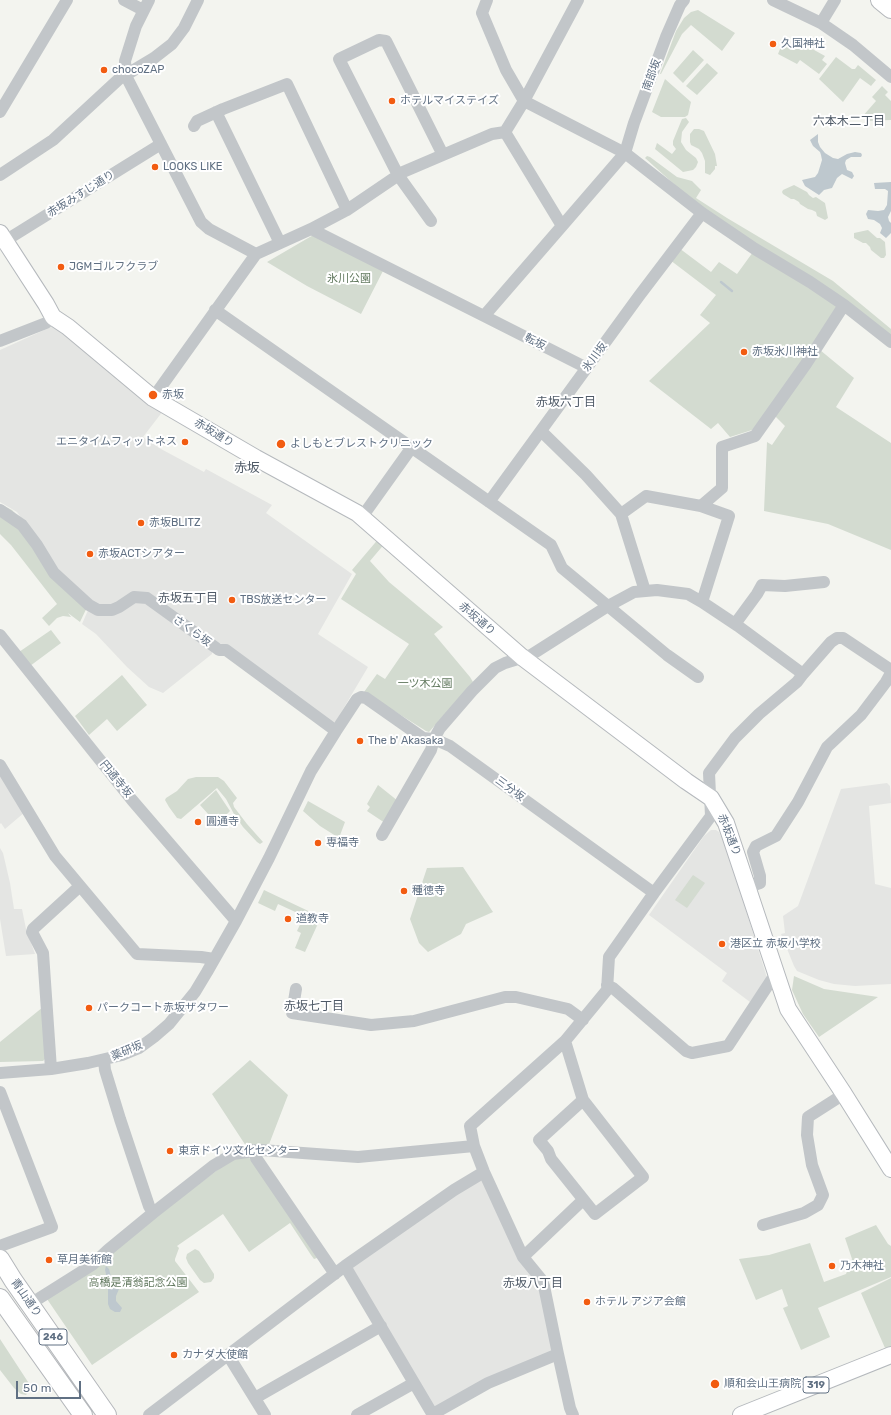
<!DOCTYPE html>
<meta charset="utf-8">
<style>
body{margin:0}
#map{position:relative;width:891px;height:1415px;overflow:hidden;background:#f3f4ef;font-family:Rubik,sans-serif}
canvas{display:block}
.scale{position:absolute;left:16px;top:1381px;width:65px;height:18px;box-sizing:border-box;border:2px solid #607083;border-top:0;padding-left:5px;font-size:12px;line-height:14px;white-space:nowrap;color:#607083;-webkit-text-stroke:3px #fff;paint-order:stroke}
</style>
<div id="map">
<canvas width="891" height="1415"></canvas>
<div class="scale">50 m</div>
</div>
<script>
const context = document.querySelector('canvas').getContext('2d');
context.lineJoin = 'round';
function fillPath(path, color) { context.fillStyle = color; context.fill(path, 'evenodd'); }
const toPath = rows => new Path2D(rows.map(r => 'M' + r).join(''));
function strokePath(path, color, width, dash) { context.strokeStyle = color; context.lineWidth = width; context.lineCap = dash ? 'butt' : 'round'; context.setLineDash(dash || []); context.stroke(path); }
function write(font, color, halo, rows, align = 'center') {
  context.font = font + ' Rubik,"Noto Sans JP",sans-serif'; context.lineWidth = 4; context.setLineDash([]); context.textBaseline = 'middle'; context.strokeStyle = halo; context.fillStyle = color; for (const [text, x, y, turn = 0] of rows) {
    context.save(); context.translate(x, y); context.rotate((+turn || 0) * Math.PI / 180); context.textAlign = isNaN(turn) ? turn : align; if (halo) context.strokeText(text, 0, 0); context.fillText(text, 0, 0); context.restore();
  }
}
const built = toPath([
 [56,326,163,411,143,437,161,449,204,472,206,469,272,505,266,513,352,574,318,634,368,667,336,721,333,723,229,646,215,642,212,650,212,654,163,693,149,687,127,667,96,634,82,624,92,601,57,569,17,512,0,502,0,350,51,327],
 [0,769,25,812,5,829,1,823,0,824],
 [887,783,890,786,891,803,869,806,875,884,891,888,891,984,855,986,834,984,819,980,797,971,794,966,781,934,785,933,783,916,798,906,841,789],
 [711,830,716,830,719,832,729,855,767,978,750,1002,722,981,727,973,649,915,704,836],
 [0,848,3,853,10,883,14,909,22,909,26,929,35,954,6,956,0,919],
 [481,1178,539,1282,555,1349,436,1410,350,1266]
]);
const green = toPath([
 [698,10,735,33,722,51,691,25,682,34,661,74,660,74,676,31,684,18,691,12],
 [793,42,806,48,807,46,825,56,822,60,827,64,819,74,800,60,797,64,778,54,782,44,791,48],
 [693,50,704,60,683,83,673,73],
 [836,57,852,69,855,69,858,65,876,80,871,86,860,78,843,102,819,79],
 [707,63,718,73,697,95,686,86],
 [665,79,691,102,688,115,685,117,661,117,652,112],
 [882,86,888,92,885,95,891,101,891,120,868,121,862,117,876,101,872,97],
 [686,118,689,122,682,132,681,142,686,150,696,158,698,162,696,167,693,170,683,172,655,149,657,143,672,154,676,149,673,145,673,141,682,119],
 [694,129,699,129,704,131,715,154,717,166,715,166,715,169,710,175,705,173,705,161,702,153,699,149,691,145,690,142,690,134],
 [647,156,650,157,677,177,692,181,701,190,696,198,727,218,833,281,891,329,891,337,706,213,645,158],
 [794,185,807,192,809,195,813,198,816,197,825,203,828,218,825,220,817,216,816,212,812,210,808,209,800,204,799,202,794,199,791,199,783,194,782,192,783,190],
 [868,230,877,238,880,238,885,242,886,255,884,258,881,258,871,250,870,247,866,243,863,243,854,238,854,233],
 [315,234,384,269,361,314,307,286,267,262],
 [679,248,711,272,719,262,737,274,753,252,840,306,757,426,752,430,730,437,718,423,711,429,649,381,710,323,700,315,716,295,670,260],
 [820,350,854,378,836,407,891,443,891,550,828,524,764,511,767,442,772,445,785,426,774,415],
 [0,504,12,510,21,520,55,570,90,601,80,622,68,613,71,617,63,616,57,618,49,626,42,618,57,604,11,545,0,534],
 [380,537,386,542,370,561,389,582,443,627,434,634,470,677,473,682,429,732,426,731,364,692,377,674,385,679,409,644,341,599,356,574,352,570],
 [51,630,61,643,30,666,19,652],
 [122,675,147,705,117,731,107,719,89,735,75,716],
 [196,777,218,777,224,781,237,798,233,803,234,807,247,824,263,842,260,844,257,842,243,827,234,814,226,799,217,788,181,819,177,818,169,807,165,800,166,798,177,791,188,779],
 [378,785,398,801,385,823,367,811,370,807,367,804],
 [216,790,230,811,217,824,200,805],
 [308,801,345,822,339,838,320,826,303,811],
 [463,867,493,912,466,924,461,934,428,952,419,943,410,919,427,868],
 [693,875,705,883,687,908,675,900],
 [264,890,321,917,305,952,295,948,301,933,297,931,304,916,278,904,275,911,258,903],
 [794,976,824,989,878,997,819,1037,803,1014,792,990],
 [43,1007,46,1058,43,1061,0,1062,0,1042],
 [250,1060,288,1095,268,1147,246,1146,212,1094],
 [248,1156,298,1224,317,1255,317,1258,314,1259,311,1255,290,1223,249,1252,223,1214,177,1246,179,1248,175,1259,175,1261,199,1292,92,1365,47,1299,232,1159],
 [876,1225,888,1244,891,1246,891,1277,818,1308,830,1337,801,1350,783,1308,788,1306,782,1289,756,1300,739,1259,769,1255,810,1243,824,1282,846,1274,852,1259,845,1238],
 [195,1249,199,1251,214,1274,214,1278,211,1282,204,1283,200,1280,188,1263,186,1258,187,1254],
 [891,1278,891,1346,885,1348,861,1293],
 [0,1339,30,1385,30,1390,26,1395,21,1394,14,1388,0,1370]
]);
const water = toPath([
 [818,134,818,142,820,147,825,153,833,158,838,159,847,154,855,152,861,153,862,155,861,157,851,157,846,160,845,163,847,170,852,172,854,176,852,179,842,174,837,178,832,188,824,190,819,195,805,186,802,180,815,177,818,173,822,160,821,155,820,152,813,146,810,140],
 [891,182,891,211,888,217,889,221,891,223,891,233,886,238,880,233,882,228,880,224,874,220,868,219,866,214,868,210,878,211,884,210,887,205,888,191,885,189,875,189,874,183],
 [106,1266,109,1269,111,1277,119,1289,116,1296,116,1301,122,1308,120,1312,115,1312,110,1309,108,1304,108,1282,105,1270]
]);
const stream = toPath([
 [721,282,732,291]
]);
const minor = toPath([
 [124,0,143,10],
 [149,0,136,26,125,61,126,76,201,222,209,229,256,254,311,229,347,210,403,172,492,134,505,132],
 [487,0,482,13,506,70,524,101,625,153,702,213,755,249,810,282,844,305,891,342],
 [578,0,524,101,505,132,562,226,625,153,634,123,666,37,680,5,684,0],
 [773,0,821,23,853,45,891,77],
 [821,23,835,0],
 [0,112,67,0],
 [216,112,280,243],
 [194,126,197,121,223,109,287,84,347,210],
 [0,175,53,140,119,79,154,58,172,44,184,28,198,0],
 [431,221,398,175,339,59,379,40,386,41,443,155],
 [311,229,484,316,562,226],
 [0,244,161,144],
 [215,310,551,545,562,568,667,655,698,677],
 [484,316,587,368],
 [0,341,46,323,53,317],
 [153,398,256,254],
 [541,431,586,475,621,514,645,591],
 [489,502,639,296,702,213],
 [701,506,722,488,722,447,755,436,806,364,844,305],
 [0,510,22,525,37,545,54,573,89,605,98,610,112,610,119,607,134,597,147,598,219,650,226,650,336,731],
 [621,514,646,496,701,506,729,516,702,602],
 [362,517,412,447],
 [735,624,757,594,762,585,785,586,824,582],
 [0,635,132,800,236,921],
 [0,765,55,856,137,954,201,957,214,959],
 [382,835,431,750,434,739,440,728,472,691,495,668,505,663,531,655,608,606,634,592,657,590,688,594,702,602,738,626,803,674],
 [748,887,760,883,760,876,753,852,756,846,776,836,798,802,827,747,861,715,886,682,891,673],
 [607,985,613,988,686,1051,692,1053,728,1046,776,973],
 [296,989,292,1013,371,1025,414,1021,505,997,516,997,568,1009,583,1020],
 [565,1041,583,1100,643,1177,595,1214,551,1159,548,1151,539,1140,583,1100],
 [104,1060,105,1070,120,1119,149,1206,153,1213],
 [51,1069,43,953,32,932,33,929,80,886],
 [0,1073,51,1069,88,1063,122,1055,139,1048,154,1037,169,1024,195,992,207,972,236,921,269,858,311,771,336,731,357,699,361,697,366,698,423,738,434,739,450,746,654,893],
 [0,1092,52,1227,0,1246],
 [254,1150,256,1158,335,1274],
 [763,1225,804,1213,818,1205,823,1195,812,1165,807,1135,808,1117,844,1094],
 [523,1257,583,1200],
 [345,1266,433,1415],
 [30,1304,92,1265,108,1250,153,1213,213,1166,233,1154,261,1150,358,1157,474,1146],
 [228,1355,265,1415],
 [255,1398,381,1326],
 [433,1414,488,1383,558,1354],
 [149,1415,345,1266,454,1190,484,1172],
 [357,1415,414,1383],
 [573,1415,570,1408,558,1354,544,1286,541,1279,523,1257,484,1172,474,1146,470,1126,565,1041,607,990,609,957,654,893,711,816,709,773,735,738,759,714,797,682,803,674,831,642,837,638,843,638,891,670]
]);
const major = toPath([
 [0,233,46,304,53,317,68,327,153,398,256,458,357,513,522,657,686,781,711,798,726,823,788,1009,844,1094,891,1169],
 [741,1415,891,1355]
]);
const highway = toPath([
 [880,0,891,9],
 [0,1259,13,1280,107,1415],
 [0,1298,83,1415]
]);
const markers = [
 [773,44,4,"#f25c11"],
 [104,70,4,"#f25c11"],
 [392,101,4,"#f25c11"],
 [155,167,4,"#f25c11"],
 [61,267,4,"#f25c11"],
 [744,352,4,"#f25c11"],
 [153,395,5,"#f25c11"],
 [185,442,4,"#f25c11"],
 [281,444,5,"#f25c11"],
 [141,523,4,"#f25c11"],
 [90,554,4,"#f25c11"],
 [232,600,4,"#f25c11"],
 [360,741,4,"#f25c11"],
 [198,822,4,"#f25c11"],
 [318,843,4,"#f25c11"],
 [404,891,4,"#f25c11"],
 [288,919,4,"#f25c11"],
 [722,944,4,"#f25c11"],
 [89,1008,4,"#f25c11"],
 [170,1151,4,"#f25c11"],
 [49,1260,4,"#f25c11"],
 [832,1266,4,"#f25c11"],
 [587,1302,4,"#f25c11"],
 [174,1355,4,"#f25c11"],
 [715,1384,5,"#f25c11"]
];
const shields = [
 [53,1337,28],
 [816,1385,26]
];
const shieldNames = [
 ["246",53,1337],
 ["319",816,1385]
];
const poiNames = [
 ["久国神社",781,44],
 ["chocoZAP",112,70],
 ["ホテルマイステイズ",400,101],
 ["LOOKS LIKE",163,167],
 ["JGMゴルフクラブ",69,267],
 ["赤坂氷川神社",752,352],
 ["赤坂",162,395],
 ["エニタイムフィットネス",177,442,"right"],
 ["よしもとブレストクリニック",290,444],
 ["赤坂BLITZ",149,523],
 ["赤坂ACTシアター",98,554],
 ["TBS放送センター",240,600],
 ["The b' Akasaka",368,741],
 ["圓通寺",206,822],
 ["専福寺",326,843],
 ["種徳寺",412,891],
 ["道教寺",296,919],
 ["港区立 赤坂小学校",730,944],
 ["パークコート赤坂ザタワー",97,1008],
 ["東京ドイツ文化センター",178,1151],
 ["草月美術館",57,1260],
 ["乃木神社",840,1266],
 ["ホテル アジア会館",595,1302],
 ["カナダ大使館",182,1355],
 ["順和会山王病院",724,1384]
];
const streetNames = [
 ["南部坂",652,75,-70],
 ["赤坂みすじ通り",81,194,-32],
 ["転坂",535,342,27],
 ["氷川坂",595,357,-54],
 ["赤坂通り",214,433,31],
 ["赤坂通り",477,619,41],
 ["さくら坂",192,631,36],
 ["円通寺坂",116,779,51],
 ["三分坂",510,789,36],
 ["赤坂通り",729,835,68],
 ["薬研坂",127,1051,-23],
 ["青山通り",26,1298,55]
];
const parkNames = [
 ["氷川公園",349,279],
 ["一ツ木公園",425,684],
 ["高橋是清翁記念公園",138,1283]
];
const neighbourhoodNames = [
 ["六本木二丁目",849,122],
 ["赤坂六丁目",566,403],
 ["赤坂五丁目",188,599],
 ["赤坂七丁目",314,1007],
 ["赤坂八丁目",533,1284]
];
const quarterNames = [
 ["赤坂",247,468]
];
fillPath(built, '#e4e5e3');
fillPath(green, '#d3dbd0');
fillPath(water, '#bec8ce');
strokePath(stream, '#bec8ce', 2.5);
strokePath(major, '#b5b9bd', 18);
strokePath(highway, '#b4b7bb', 20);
strokePath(minor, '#c2c6c9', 12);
strokePath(major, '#fff', 16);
strokePath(highway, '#fff', 18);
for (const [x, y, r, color] of markers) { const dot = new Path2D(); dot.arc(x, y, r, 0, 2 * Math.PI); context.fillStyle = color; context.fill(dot); strokePath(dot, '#fff', 1.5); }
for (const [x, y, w] of shields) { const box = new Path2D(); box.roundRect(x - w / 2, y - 8, w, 16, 3); context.fillStyle = '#fff'; context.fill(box); strokePath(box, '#607083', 1); }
write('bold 10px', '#607083', null, shieldNames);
write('11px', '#607083', '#fff', poiNames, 'left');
write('11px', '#607083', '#fff', streetNames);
write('11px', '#62795f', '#fff', parkNames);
write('12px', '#4f5a67', '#fff', neighbourhoodNames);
write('13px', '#4f5a67', '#fff', quarterNames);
</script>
